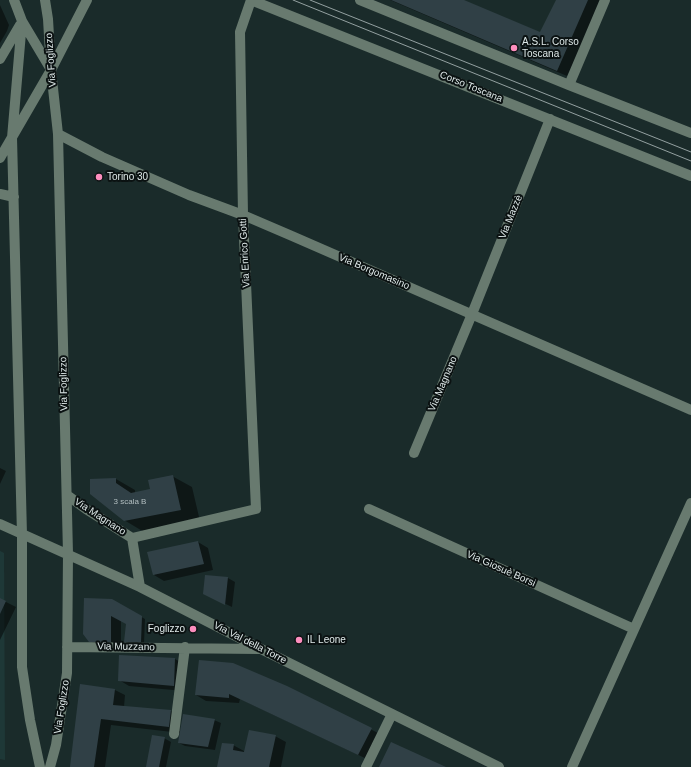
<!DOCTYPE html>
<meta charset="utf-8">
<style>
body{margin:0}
canvas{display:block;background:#1a2b2a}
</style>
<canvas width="691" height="767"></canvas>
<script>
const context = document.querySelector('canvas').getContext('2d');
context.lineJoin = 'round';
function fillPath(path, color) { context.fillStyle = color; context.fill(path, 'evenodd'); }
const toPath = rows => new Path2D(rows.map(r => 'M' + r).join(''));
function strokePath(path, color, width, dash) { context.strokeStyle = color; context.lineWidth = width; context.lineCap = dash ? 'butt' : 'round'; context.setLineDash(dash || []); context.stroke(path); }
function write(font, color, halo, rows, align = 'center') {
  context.font = font + ' Arial,sans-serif'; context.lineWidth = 4; context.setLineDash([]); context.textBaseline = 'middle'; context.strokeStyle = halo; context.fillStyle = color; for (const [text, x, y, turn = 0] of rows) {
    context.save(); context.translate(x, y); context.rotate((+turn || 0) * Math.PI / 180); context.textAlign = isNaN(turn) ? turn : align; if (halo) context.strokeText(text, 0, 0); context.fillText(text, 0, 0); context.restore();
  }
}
const built = toPath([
 [0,551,4,553,5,760,0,759]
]);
const shadow = toPath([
 [390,0,462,0,541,33,557,0,605,0,583,42,567,76],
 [0,5,9,25,7,31,0,43],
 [0,468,6,471,0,484],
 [172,476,192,487,200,521,144,532,124,520,91,494,116,479,135,490,135,494,151,490],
 [198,542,208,548,213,570,164,581,154,575],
 [206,576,228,578,235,582,232,607,211,597],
 [0,599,16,607,0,640],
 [111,600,145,619,144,644,129,643,126,641,127,623,121,620,121,647,101,647,90,641],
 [120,656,175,659,186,665,184,691,129,686,119,680],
 [81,685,115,690,125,695,124,707,171,711,181,717,179,731,214,720,221,723,215,750,185,746,179,743,181,733,111,725,105,767,71,767],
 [287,687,382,735,369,760,240,699,239,703,206,701,196,695],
 [275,736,286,742,281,767,218,767,233,745,244,751,243,757],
 [164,738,171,742,166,767,147,767]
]);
const building = toPath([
 [391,0,464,0,540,32,556,0,588,0,557,71],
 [173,475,181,510,124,521,90,494,90,479,116,478,116,483,131,493,150,489,148,480],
 [198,541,204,564,153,575,147,552],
 [205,575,228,577,225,605,203,594],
 [0,598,6,601,0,614],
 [84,598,112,599,142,616,141,642,124,642,126,624,111,616,111,642,89,642,83,634],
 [119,655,175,658,174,686,118,681],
 [199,660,233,663,287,686,372,728,358,755,229,694,229,698,195,695],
 [80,684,115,689,113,705,171,710,169,727,101,719,94,767,70,767],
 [183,714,215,719,208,747,178,743],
 [249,730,276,735,269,767,217,767,222,743,234,744,233,750,244,752],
 [152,735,165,737,159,767,146,767],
 [391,742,446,767,379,767]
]);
const minor = toPath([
 [14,0,22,21,12,138,22,535,22,667,30,720,40,767],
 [45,0,48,19,51,70,58,134,68,554,67,673,56,745,50,767],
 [251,0,691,176],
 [360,0,569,85,691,133],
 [22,21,50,68],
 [0,59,20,25],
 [569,85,605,0],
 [58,134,102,157,189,195,243,215,292,236,691,410],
 [0,158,51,70,87,0],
 [0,194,14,197],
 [414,453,472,314,550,119],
 [67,495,86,509,132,538,256,509,243,215,240,32,251,0],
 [369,509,634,629],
 [0,524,140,587,261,649,499,767],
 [132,538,140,587],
 [67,647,259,649],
 [174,734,185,647],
 [366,767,392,714],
 [572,767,691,503]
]);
const tram = toPath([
 [293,0,691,161],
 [310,0,691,152]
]);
const markers = [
 [514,48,4,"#fd8ebe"],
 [99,177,4,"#fd8ebe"],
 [193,629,4,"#fd8ebe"],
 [299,640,4,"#fd8ebe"]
];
const numberNames = [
 ["3 scala B",130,502]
];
const poiNames = [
 ["A.S.L. Corso",522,42],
 ["Toscana",522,54],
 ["Torino 30",107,177],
 ["Foglizzo",185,629,"right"],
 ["IL Leone",307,640]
];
const streetNames = [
 ["Via Foglizzo",51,60,-94],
 ["Corso Toscana",471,87,22],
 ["Via Mazzè",511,217,-68],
 ["Via Enrico Gotti",245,253,-93],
 ["Via Borgomasino",374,272,23],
 ["Via Foglizzo",64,384,-91],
 ["Via Magnano",443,384,-67],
 ["Via Magnano",100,517,33],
 ["Via Giosuè Borsi",501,569,24],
 ["Via Val della Torre",250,643,27],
 ["Via Muzzano",126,647,1],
 ["Via Foglizzo",62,707,-81]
];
fillPath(built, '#1e3837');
fillPath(shadow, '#0007');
fillPath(building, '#304046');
strokePath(minor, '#687a6f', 10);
strokePath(tram, '#93a0a0', 1);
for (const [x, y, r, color] of markers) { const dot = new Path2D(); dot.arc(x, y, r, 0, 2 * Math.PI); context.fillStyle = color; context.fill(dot); strokePath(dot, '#0b1212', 1.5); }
write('8px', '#b2bec0', null, numberNames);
write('10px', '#dee8e8', '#0b1212', poiNames, 'left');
write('10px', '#dee8e8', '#0b1212', streetNames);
</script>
